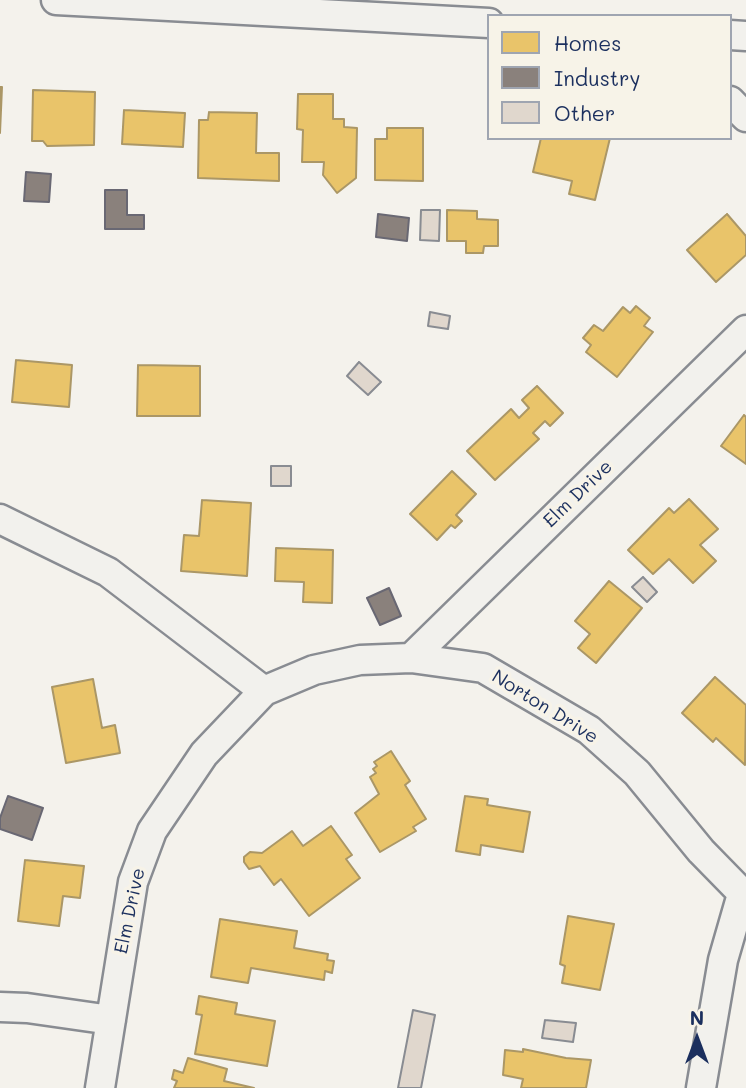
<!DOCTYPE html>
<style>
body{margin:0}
#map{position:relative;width:746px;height:1088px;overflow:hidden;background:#f4f2ec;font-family:Mali,sans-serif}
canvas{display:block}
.legend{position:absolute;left:487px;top:14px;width:245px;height:126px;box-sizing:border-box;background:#f7f3e8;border:2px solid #9fa5b1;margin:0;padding:9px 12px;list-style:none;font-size:21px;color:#1b2f5e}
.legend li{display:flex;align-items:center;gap:14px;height:35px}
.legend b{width:35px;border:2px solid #9fa5b1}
.north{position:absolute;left:662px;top:1004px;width:70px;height:70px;-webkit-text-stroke:5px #f7f3e8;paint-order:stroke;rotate:0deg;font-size:19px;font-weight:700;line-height:28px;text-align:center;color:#1b2f5e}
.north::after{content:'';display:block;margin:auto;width:24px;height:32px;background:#1b2f5e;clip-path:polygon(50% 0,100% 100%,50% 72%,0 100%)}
</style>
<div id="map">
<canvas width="746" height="1088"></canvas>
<ul class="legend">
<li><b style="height:19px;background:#e9c46a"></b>Homes</li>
<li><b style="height:19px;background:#8a817c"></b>Industry</li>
<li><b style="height:19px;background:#e0d7cd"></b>Other</li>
</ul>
<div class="north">N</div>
</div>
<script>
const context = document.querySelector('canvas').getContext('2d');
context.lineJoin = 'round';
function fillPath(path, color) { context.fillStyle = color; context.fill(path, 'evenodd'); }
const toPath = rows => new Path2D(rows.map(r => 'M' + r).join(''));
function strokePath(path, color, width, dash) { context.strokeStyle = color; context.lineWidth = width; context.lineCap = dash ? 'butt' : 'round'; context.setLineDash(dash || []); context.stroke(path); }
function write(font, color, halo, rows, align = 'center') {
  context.font = font + ' Mali,sans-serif'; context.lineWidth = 7; context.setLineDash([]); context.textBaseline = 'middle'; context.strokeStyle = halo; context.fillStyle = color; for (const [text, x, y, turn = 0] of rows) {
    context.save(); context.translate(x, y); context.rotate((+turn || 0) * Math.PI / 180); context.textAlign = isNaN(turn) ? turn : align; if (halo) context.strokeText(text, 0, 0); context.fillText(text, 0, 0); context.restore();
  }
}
const homes = toPath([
 [0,87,2,87,0,133,0,87],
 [33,90,95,92,94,145,47,146,43,141,32,141,33,90],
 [298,94,333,94,333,119,344,119,344,127,357,128,356,178,337,193,323,175,324,162,302,162,303,130,297,129,298,94],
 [124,110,185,113,183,147,122,144,124,110],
 [209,112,257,113,256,153,279,153,279,181,198,178,199,120,208,120,209,112],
 [387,128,423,128,423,181,375,180,375,139,387,139,387,128],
 [541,138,610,138,595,200,569,194,572,181,533,172,541,138],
 [447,210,477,211,477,219,498,220,498,246,484,246,483,253,466,253,466,241,447,241,447,210],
 [727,214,746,236,746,255,716,282,687,250,727,214],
 [636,306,650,318,644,326,653,332,617,377,586,352,591,345,583,338,594,325,603,331,623,307,630,313,636,306],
 [16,360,72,365,69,407,12,402,16,360],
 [138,365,200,366,200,416,137,416,138,365],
 [537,386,563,413,550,426,545,421,533,433,539,439,495,480,467,451,511,409,519,418,529,408,522,400,537,386],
 [744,415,746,417,746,464,721,446,744,415],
 [452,471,476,494,456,515,462,521,455,528,451,525,437,540,410,514,452,471],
 [689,499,718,529,700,545,716,561,693,583,669,559,653,574,628,550,669,508,674,513,689,499],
 [202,500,251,503,247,576,181,571,184,535,199,536,202,500],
 [276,548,333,550,332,603,303,602,304,582,275,581,276,548],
 [609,581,642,608,596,663,578,648,590,634,575,621,609,581],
 [715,677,746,705,745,765,716,738,713,742,682,713,715,677],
 [93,679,102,728,115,725,120,753,66,763,52,687,93,679],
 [391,751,410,781,405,785,426,819,413,827,416,831,380,852,355,813,379,794,370,777,376,773,373,769,377,766,374,762,391,751],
 [465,796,488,799,487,805,530,812,523,852,481,845,480,855,456,851,465,796],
 [331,826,352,855,346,859,360,878,309,916,281,879,274,885,260,866,249,869,244,862,244,857,250,852,262,853,292,831,303,846,331,826],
 [25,860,84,866,80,898,63,896,59,926,18,921,25,860],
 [568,916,614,924,600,990,562,983,565,966,560,964,568,916],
 [220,919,297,931,294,948,328,954,327,960,334,961,332,973,325,971,324,980,251,968,248,983,211,977,220,919],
 [199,996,237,1003,235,1014,275,1021,267,1066,195,1054,202,1015,196,1014,199,996],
 [523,1049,566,1058,591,1060,586,1088,521,1088,523,1079,503,1075,505,1050,523,1052,523,1049],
 [188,1058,227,1069,224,1081,254,1088,174,1088,177,1081,172,1079,174,1070,183,1073,188,1058]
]);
const industry = toPath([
 [26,172,51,174,49,202,24,201,26,172],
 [105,190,127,190,127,215,144,215,144,229,105,229,105,190],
 [378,214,409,218,407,241,376,237,378,214],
 [389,588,401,616,380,625,367,598,389,588],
 [8,796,43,808,32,840,0,829,0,818,8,796]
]);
const building = toPath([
 [421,210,440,210,439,241,420,240,421,210],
 [430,312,450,316,448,329,428,326,430,312],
 [359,362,381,382,368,395,347,376,359,362],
 [271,466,291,466,291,486,271,486,271,466],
 [643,577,657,592,647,602,632,587,643,577],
 [413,1010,435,1015,421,1088,398,1088,413,1010],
 [545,1020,576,1023,573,1042,542,1038,545,1020]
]);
const minor = toPath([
 [56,0,489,23],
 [730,35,746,36],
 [730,101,746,117],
 [0,519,108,572,264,691,314,670,360,660,411,658,483,668,589,730,637,773,701,851,746,897],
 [411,658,746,330],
 [0,1007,27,1008,111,1020],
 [100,1088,133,882,152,831,204,754,264,691],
 [701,1088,723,960,742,894]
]);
const streetNames = [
 ["Elm Drive",578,494,-44],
 ["Norton Drive",545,707,32],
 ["Elm Drive",130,911,-78]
];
fillPath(homes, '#e9c46a');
strokePath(homes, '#ab9766', 2);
fillPath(industry, '#8a817c');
strokePath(industry, '#696873', 2);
fillPath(building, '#e0d7cd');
strokePath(building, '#898c92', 2);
strokePath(minor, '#898c92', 33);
strokePath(minor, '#f2f1ed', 28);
write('19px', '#1b2f5e', '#f7f3e8', streetNames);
</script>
